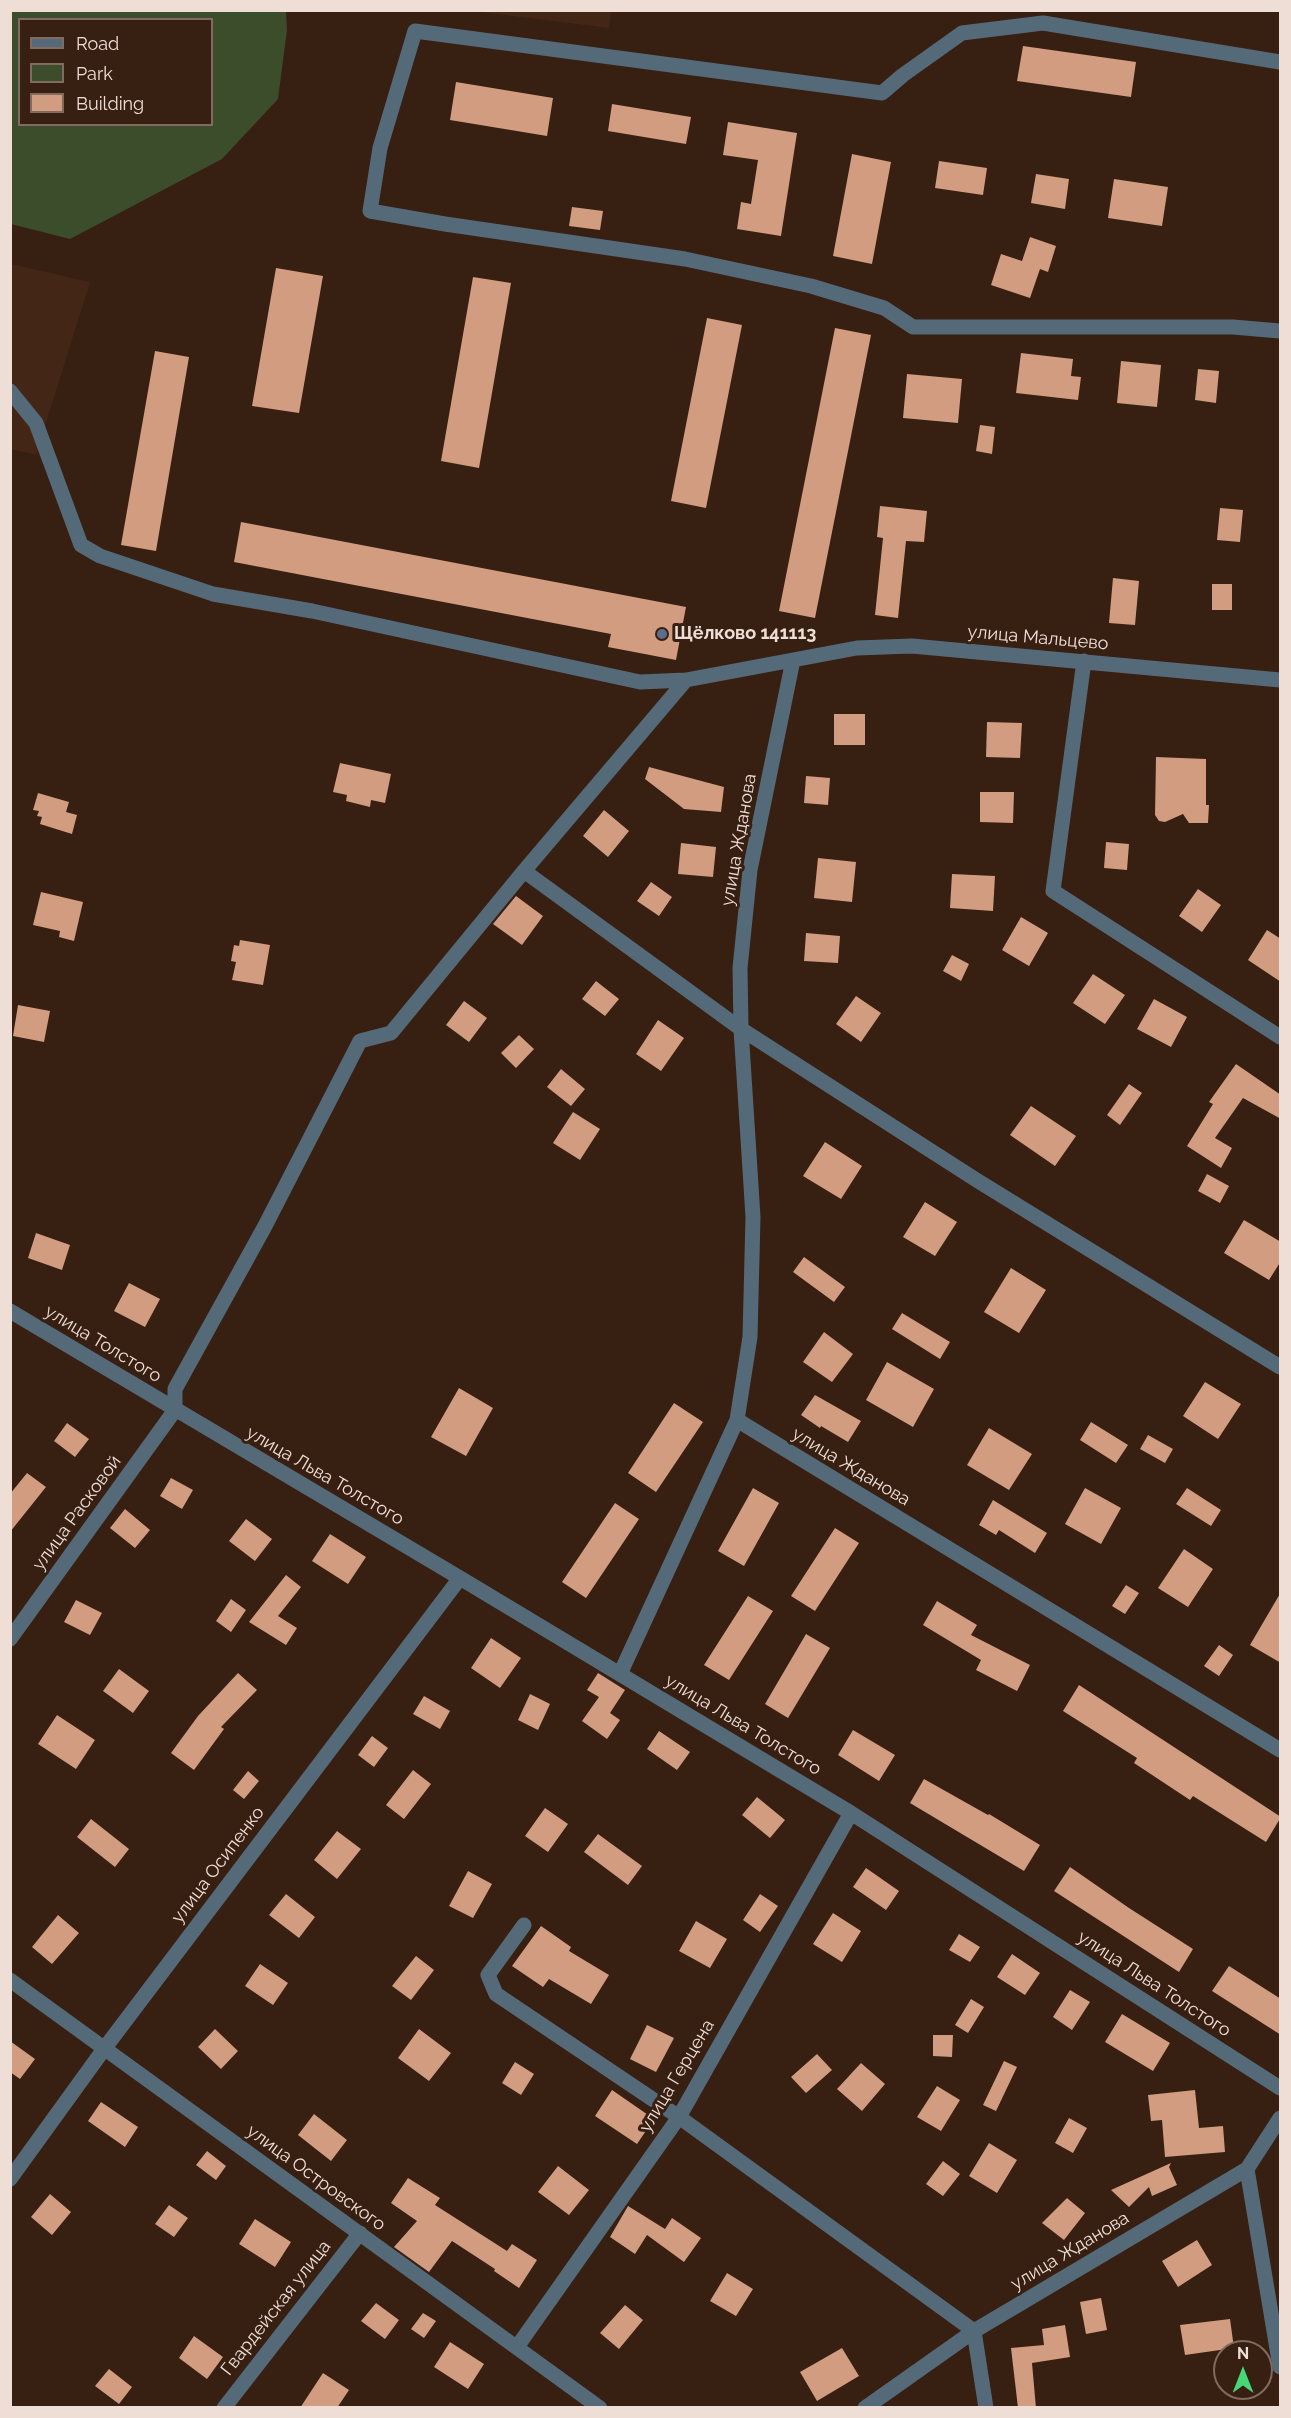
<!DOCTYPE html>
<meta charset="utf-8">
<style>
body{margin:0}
#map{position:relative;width:1291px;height:2418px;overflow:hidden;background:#371f12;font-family:Raleway,sans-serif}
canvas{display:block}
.frame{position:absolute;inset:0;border:12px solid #efded6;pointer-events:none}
.legend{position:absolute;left:18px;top:18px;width:195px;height:108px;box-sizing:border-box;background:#371f12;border:2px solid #816b60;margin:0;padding:8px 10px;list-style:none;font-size:18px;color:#efded6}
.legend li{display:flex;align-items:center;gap:12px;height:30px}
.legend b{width:30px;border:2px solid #816b60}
.north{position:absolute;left:1213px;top:2340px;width:60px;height:60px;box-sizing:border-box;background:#371f12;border:2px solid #816b60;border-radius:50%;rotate:0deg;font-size:16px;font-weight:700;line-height:24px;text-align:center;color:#efded6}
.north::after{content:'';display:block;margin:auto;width:21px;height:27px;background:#47d779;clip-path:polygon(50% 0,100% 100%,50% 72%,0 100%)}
</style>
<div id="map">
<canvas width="1291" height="2418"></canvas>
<div class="frame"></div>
<ul class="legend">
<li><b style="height:8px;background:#556a79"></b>Road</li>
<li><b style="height:16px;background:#3b4d2b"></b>Park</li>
<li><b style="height:16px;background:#d19c80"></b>Building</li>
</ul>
<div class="north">N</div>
</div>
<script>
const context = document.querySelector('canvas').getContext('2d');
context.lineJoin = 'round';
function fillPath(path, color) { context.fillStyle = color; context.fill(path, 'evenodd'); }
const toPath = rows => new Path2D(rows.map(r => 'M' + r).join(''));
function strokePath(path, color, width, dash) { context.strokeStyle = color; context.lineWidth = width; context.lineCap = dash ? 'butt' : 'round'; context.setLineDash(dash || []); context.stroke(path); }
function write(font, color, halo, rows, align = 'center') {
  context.font = font + ' Raleway,sans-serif'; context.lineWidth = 6; context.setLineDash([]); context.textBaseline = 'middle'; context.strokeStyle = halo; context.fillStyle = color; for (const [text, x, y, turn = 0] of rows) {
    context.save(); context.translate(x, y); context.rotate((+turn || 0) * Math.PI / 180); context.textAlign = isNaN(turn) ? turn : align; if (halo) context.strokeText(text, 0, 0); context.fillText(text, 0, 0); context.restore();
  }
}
const built = toPath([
 [472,11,611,11,609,28],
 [11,264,90,282,36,455,11,449]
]);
const green = toPath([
 [10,11,286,11,287,30,278,99,222,159,70,239,11,224],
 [20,20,212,20,212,124,20,124]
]);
const building = toPath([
 [1023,46,1136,62,1131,97,1017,81],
 [456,82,553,98,547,136,450,120],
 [612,104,691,117,686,144,608,131],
 [728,122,797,133,781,236,737,229,741,202,751,204,758,160,723,155],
 [852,154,891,162,872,264,833,256],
 [939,161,987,168,983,195,935,188],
 [1036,174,1069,179,1065,209,1031,203],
 [1114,179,1168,187,1162,226,1108,218],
 [572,207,603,211,600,230,569,226],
 [1030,237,1056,246,1048,272,1040,269,1030,298,991,285,1001,254,1022,261],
 [276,268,323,276,299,413,252,406],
 [473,277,511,283,479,468,441,461],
 [707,318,742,325,706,508,671,501],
 [835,328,871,335,815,618,779,611],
 [155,351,189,357,156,551,121,545],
 [1021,353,1073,359,1071,376,1081,377,1078,400,1016,393],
 [1121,361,1161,365,1157,407,1117,403],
 [1198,369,1219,371,1216,403,1195,400],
 [907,374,962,379,958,423,903,418],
 [980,425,995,427,992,454,976,451],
 [880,506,927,511,924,542,906,541,898,618,875,615,883,538,877,537],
 [1220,508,1243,510,1240,542,1217,540],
 [241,522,686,607,676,660,608,647,611,634,234,562],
 [1113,578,1139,581,1135,625,1109,623],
 [1212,584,1232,584,1232,610,1212,610],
 [834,714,865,714,865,745,834,745],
 [987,722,1022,723,1020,758,986,757],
 [1156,757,1206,759,1206,805,1209,805,1208,823,1189,823,1183,814,1165,822,1159,821,1155,815],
 [340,763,391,774,385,803,371,800,370,807,346,801,347,795,333,792],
 [649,767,724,787,721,812,684,809,645,779],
 [806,776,830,778,828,805,804,803],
 [980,792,1014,792,1013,823,980,822],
 [38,793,69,802,66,812,77,815,72,834,40,824,42,817,37,816,39,811,33,810],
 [604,810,629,831,608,857,583,836],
 [1106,842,1129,844,1127,870,1104,868],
 [681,843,716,847,713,877,678,874],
 [818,858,856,862,852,902,814,898],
 [952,874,995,876,993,911,950,908],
 [651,882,672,897,659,916,637,901],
 [1198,889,1221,905,1202,932,1179,916],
 [41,892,83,902,74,941,59,937,60,931,33,925],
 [516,896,543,916,522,945,493,924],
 [1021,917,1048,933,1029,966,1002,950],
 [1267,930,1281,939,1281,982,1248,960],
 [806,933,840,936,838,963,804,961],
 [240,940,270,945,263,985,232,980,236,962,231,961,234,945,239,946],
 [952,955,969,964,961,981,943,971],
 [1093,974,1125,995,1105,1024,1073,1003],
 [596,981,619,999,605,1016,582,999],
 [856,996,881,1013,861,1042,836,1024],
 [1154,999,1187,1017,1171,1047,1137,1029],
 [464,1001,487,1018,469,1042,446,1025],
 [18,1005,50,1011,44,1042,13,1036],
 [658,1020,684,1038,661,1071,636,1054],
 [519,1035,534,1049,516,1068,501,1053],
 [1236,1064,1281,1095,1281,1119,1243,1098,1215,1138,1232,1148,1221,1168,1187,1146,1213,1104,1209,1102],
 [561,1069,585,1089,571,1106,547,1087],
 [1129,1084,1142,1093,1120,1125,1107,1115],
 [1031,1106,1076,1136,1055,1166,1010,1135],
 [573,1112,600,1129,580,1160,553,1143],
 [825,1142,862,1166,841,1199,803,1176],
 [1207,1174,1229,1186,1220,1203,1198,1191],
 [925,1202,957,1222,935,1256,903,1237],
 [1244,1220,1281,1242,1281,1261,1269,1280,1224,1253],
 [36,1233,70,1245,62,1270,28,1258],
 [804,1257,845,1287,834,1302,793,1272],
 [1011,1268,1046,1290,1019,1333,984,1312],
 [129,1283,160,1299,145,1327,114,1311],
 [902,1313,950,1342,940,1359,892,1329],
 [824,1332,853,1354,832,1382,803,1362],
 [887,1362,934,1389,913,1427,866,1400],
 [1205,1382,1241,1404,1218,1439,1183,1416],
 [459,1388,493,1408,466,1456,431,1437],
 [815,1395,861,1421,848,1442,821,1426,820,1428,801,1415],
 [674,1403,703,1422,656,1492,628,1473],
 [1091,1422,1128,1445,1116,1463,1080,1440],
 [67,1423,89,1439,75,1457,54,1441],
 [989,1428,1032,1454,1009,1490,967,1465],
 [1148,1435,1173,1449,1165,1463,1140,1449],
 [27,1473,46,1487,10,1532,10,1494],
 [171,1478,193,1490,182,1509,160,1496],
 [753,1488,779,1503,744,1566,718,1551],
 [1085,1488,1121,1508,1101,1544,1065,1524],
 [1187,1488,1221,1510,1211,1526,1176,1504],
 [993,1500,1047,1533,1035,1553,999,1530,996,1535,979,1525],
 [615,1503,639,1519,586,1598,562,1582],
 [125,1509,150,1530,135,1548,110,1528],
 [246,1519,272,1539,255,1561,229,1541],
 [835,1528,859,1543,815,1611,791,1596],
 [330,1534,366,1557,348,1584,312,1561],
 [1184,1549,1213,1569,1188,1607,1158,1588],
 [286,1575,301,1587,278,1616,297,1628,286,1645,249,1622],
 [1126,1585,1139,1593,1125,1614,1112,1606],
 [1281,1592,1281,1663,1250,1645],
 [748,1596,773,1611,729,1680,704,1665],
 [231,1599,246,1610,231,1632,216,1621],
 [76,1600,102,1613,90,1635,64,1622],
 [937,1601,977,1625,971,1635,1030,1665,1017,1691,976,1670,981,1660,923,1625],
 [806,1634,830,1648,788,1718,765,1704],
 [491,1638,521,1658,500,1688,471,1668],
 [1219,1645,1233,1655,1219,1676,1204,1666],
 [119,1669,149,1691,133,1713,103,1691],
 [238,1673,257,1690,221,1727,224,1729,194,1770,171,1753,198,1716],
 [598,1673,625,1690,610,1713,620,1720,607,1739,582,1721,599,1697,587,1690],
 [1079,1685,1281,1817,1266,1842,1193,1796,1190,1800,1134,1763,1137,1758,1063,1711],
 [530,1694,550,1704,538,1730,518,1720],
 [424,1696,450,1711,440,1729,413,1714],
 [57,1715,95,1740,76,1769,38,1744],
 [853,1730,895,1755,879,1781,838,1755],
 [659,1731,690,1752,677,1770,647,1749],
 [372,1736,388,1748,374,1767,358,1755],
 [413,1770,431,1784,404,1819,386,1805],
 [248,1771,259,1781,244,1799,233,1790],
 [924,1779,988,1815,989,1814,1040,1845,1024,1871,910,1803],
 [757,1797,785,1820,770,1838,742,1815],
 [545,1808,568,1824,548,1852,525,1836],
 [91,1819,129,1849,115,1867,77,1837],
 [337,1831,361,1849,337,1879,314,1860],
 [598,1834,642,1866,628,1885,584,1852],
 [1070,1867,1129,1908,1193,1949,1179,1972,1054,1891],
 [866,1868,899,1891,886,1910,853,1887],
 [468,1871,492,1884,473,1918,449,1906],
 [286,1894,315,1917,299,1938,269,1915],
 [760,1894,778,1906,760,1932,743,1920],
 [833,1913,861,1931,842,1962,813,1944],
 [58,1915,79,1933,52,1964,32,1947],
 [696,1921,727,1939,710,1968,679,1951],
 [541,1926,571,1947,569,1951,609,1975,591,2004,549,1979,543,1987,512,1966],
 [959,1934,980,1947,970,1962,949,1950],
 [1012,1954,1040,1973,1025,1995,997,1977],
 [416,1956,434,1970,411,2000,392,1986],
 [260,1964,288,1983,273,2005,245,1986],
 [1229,1966,1281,1999,1281,2035,1212,1991],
 [1070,1990,1090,2002,1072,2030,1053,2017],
 [971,1999,984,2007,968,2033,955,2025],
 [1122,2014,1170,2043,1153,2071,1105,2042],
 [647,2025,674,2038,656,2072,630,2059],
 [215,2029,238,2051,221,2069,198,2047],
 [419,2029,451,2053,429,2081,398,2058],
 [933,2035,953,2035,952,2057,933,2056],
 [10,2041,35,2059,20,2079,10,2072],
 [817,2054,832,2070,806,2093,791,2077],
 [1004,2061,1017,2067,996,2111,983,2105],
 [515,2062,534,2074,521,2095,502,2083],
 [861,2063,885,2084,862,2111,837,2089],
 [937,2086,960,2100,941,2131,917,2117],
 [612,2090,654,2119,637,2144,595,2116],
 [1195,2090,1199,2128,1223,2126,1225,2152,1165,2157,1162,2120,1151,2121,1148,2095],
 [101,2102,138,2127,125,2147,88,2121],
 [314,2114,347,2140,331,2161,298,2135],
 [1069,2118,1087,2128,1073,2153,1055,2143],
 [989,2143,1017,2160,997,2193,969,2176],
 [207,2151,226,2166,216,2180,196,2165],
 [943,2161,960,2174,943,2196,926,2184],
 [1171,2163,1169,2167,1177,2185,1152,2196,1149,2187,1129,2207,1111,2190],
 [558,2166,589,2190,569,2215,538,2192],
 [408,2178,440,2198,435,2205,507,2251,512,2244,537,2260,519,2288,494,2271,495,2269,452,2241,429,2272,394,2247,417,2221,391,2203],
 [50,2194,71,2212,52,2235,31,2217],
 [1067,2198,1085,2213,1064,2240,1042,2223],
 [169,2205,188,2218,174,2237,155,2224],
 [628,2206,665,2229,672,2218,701,2238,684,2262,647,2235,635,2254,610,2237],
 [255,2219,291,2242,275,2267,239,2244],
 [1197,2240,1212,2265,1178,2287,1162,2261],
 [727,2273,753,2289,736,2316,710,2301],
 [1101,2298,1107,2330,1086,2334,1080,2302],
 [376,2303,399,2320,385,2339,361,2321],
 [625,2305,643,2320,619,2349,600,2333],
 [423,2313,436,2321,424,2338,411,2329],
 [1230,2319,1234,2348,1185,2355,1180,2325],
 [1065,2325,1070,2357,1032,2363,1036,2408,1018,2408,1011,2348,1044,2345,1042,2329],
 [194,2336,223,2357,207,2379,179,2358],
 [450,2342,484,2364,468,2389,434,2367],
 [842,2348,859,2376,817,2401,800,2372],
 [109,2369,132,2387,119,2404,95,2386],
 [323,2373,349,2390,337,2408,300,2408]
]);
const street = toPath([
 [1280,62,1043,23,962,33,903,75,882,93,415,31,380,148,370,211,445,224,685,259,811,286,884,308,913,327,1233,327,1280,331],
 [10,391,36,423,81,545,100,556,213,594,312,611,640,682,686,680,857,648,912,646,1280,680],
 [793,660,750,870,740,968,741,1029,753,1217,750,1337,737,1420,1280,1750],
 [1084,661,1053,891,1280,1037],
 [524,871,741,1029,978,1181,1280,1367],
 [10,1311,460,1578,851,1813,1280,2088],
 [175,1410,175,1389,265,1226,360,1041,391,1033,524,871,686,680],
 [10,1639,175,1410],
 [620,1674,737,1420],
 [524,1925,488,1975,496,1994,679,2117,974,2331,986,2408],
 [10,1980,600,2408],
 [1247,2169,1280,2367],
 [10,2179,104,2049,460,1578],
 [517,2347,679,2117,851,1813],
 [224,2408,360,2233],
 [865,2408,974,2331,1247,2169,1280,2118]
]);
const markers = [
 [662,634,6,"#5c6f8a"]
];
const poiNames = [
 ["Щёлково 141113",674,634]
];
const streetNames = [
 ["улица Мальцево",1038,638,5],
 ["улица Жданова",739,840,-80],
 ["улица Толстого",103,1344,31],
 ["улица Жданова",851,1467,31],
 ["улица Льва Толстого",325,1476,30],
 ["улица Расковой",77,1513,-54],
 ["улица Льва Толстого",743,1725,31],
 ["улица Осипенко",218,1865,-53],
 ["улица Льва Толстого",1154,1984,33],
 ["улица Герцена",677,2076,-59],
 ["улица Островского",316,2178,36],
 ["улица Жданова",1070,2251,-31],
 ["Гвардейская улица",276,2308,-52]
];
fillPath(built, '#442616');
fillPath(green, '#3b4d2b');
fillPath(building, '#d19c80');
strokePath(street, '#556a79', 15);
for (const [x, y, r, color] of markers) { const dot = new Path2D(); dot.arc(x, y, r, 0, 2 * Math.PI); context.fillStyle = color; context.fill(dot); strokePath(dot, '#371f12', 2); }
write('bold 18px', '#efded6', '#371f12', poiNames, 'left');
write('18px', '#efded6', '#371f12', streetNames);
</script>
